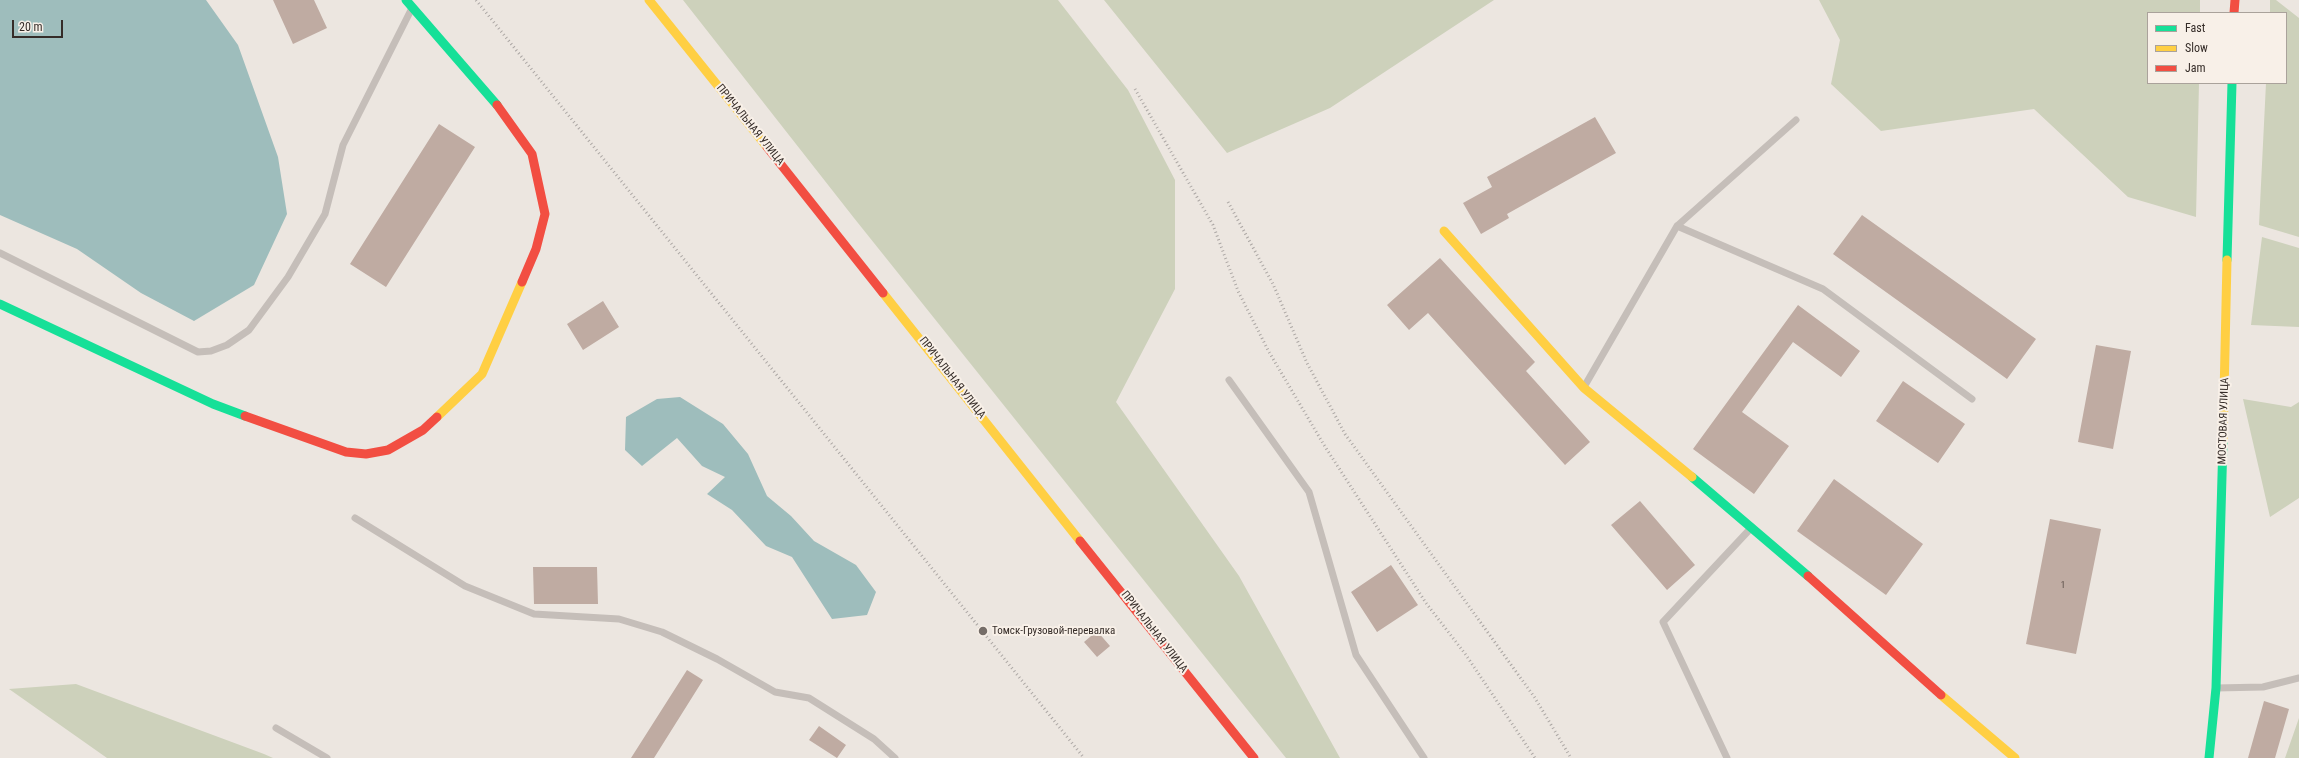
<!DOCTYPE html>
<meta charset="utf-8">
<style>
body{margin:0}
#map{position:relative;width:2299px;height:758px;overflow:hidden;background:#ece6e0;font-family:"Roboto Condensed",sans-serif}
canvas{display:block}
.legend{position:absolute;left:2147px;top:12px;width:140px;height:72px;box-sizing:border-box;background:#f8f0e8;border:1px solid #aaa29b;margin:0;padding:5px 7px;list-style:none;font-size:12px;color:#352c28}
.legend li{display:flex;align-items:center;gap:8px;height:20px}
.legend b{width:20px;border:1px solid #aaa29b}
.scale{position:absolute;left:12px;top:20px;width:51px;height:18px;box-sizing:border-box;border:2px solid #352c28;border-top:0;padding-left:5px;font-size:12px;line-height:14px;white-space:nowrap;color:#352c28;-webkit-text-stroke:3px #f8f0e8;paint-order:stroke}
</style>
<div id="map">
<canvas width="2299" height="758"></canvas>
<ul class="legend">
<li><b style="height:5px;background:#16e098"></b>Fast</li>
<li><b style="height:5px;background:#ffcf43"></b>Slow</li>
<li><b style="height:5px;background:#f24e42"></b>Jam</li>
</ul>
<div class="scale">20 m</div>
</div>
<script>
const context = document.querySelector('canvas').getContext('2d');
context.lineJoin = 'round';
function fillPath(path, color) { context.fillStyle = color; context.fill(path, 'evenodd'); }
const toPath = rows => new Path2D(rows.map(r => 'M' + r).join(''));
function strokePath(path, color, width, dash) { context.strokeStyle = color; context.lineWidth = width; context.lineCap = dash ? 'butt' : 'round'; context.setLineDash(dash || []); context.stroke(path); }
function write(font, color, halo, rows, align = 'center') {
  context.font = font + ' "Roboto Condensed",sans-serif'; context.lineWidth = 4; context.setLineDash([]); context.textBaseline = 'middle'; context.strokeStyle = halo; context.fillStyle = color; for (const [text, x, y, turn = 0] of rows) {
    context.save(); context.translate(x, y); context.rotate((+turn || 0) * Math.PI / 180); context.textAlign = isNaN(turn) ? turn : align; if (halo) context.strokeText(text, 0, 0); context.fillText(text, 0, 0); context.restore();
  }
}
const green = toPath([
 [683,0,1058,0,1128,90,1175,180,1175,289,1116,402,1239,576,1340,758,1286,758,854,218],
 [1104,0,1494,0,1330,108,1227,153],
 [1819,0,2200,0,2200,13,2148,13,2148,83,2199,83,2196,217,2128,197,2034,109,1881,131,1831,84,1840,40],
 [2270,0,2276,0,2299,18,2299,237,2259,225,2266,83,2286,83,2286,13,2270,13],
 [2262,237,2299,248,2299,327,2251,325],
 [2243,399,2291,407,2299,402,2299,498,2270,517],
 [76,684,264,754,273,758,107,758,9,689],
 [2299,718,2299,758,2285,758]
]);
const water = toPath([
 [0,0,206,0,238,45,278,157,287,214,254,285,194,321,141,293,77,249,0,215],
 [680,397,723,424,748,454,767,496,791,516,814,541,856,565,876,592,867,615,832,619,792,557,766,546,732,510,707,494,725,477,702,466,677,438,642,466,625,450,626,417,657,399]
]);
const building = toPath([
 [273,0,314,0,327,28,293,44],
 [1595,117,1616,153,1507,214,1509,218,1481,234,1463,203,1492,187,1487,177],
 [439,124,475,147,386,287,350,264],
 [1862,215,2036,339,2007,379,1833,254],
 [1440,258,1535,362,1526,371,1590,442,1565,465,1428,313,1409,330,1387,305],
 [603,301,619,327,583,350,567,324],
 [1798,305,1860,351,1841,377,1793,342,1742,412,1789,446,1754,494,1693,449],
 [2096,345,2131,351,2113,449,2078,442],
 [1903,381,1965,424,1938,463,1876,421],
 [1834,479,1923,544,1886,595,1797,531],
 [1640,501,1695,565,1667,590,1611,525],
 [2050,519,2101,529,2076,654,2026,644],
 [1391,565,1418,605,1377,632,1351,592],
 [533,567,597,567,598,604,534,604],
 [1097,631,1110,646,1097,657,1084,642],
 [687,670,703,680,654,758,631,758],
 [2264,701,2289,709,2275,758,2248,758],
 [819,726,846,745,837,758,809,740]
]);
const lane = toPath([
 [1677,226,1823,289,1972,399],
 [0,253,198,352,211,351,227,345,249,330,288,277,325,214,343,145,411,10],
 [1229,380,1309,492,1356,655,1424,758],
 [1584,387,1677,226,1796,120],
 [355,518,465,586,534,614,619,619,662,632,717,659,775,692,809,698,874,739,895,758],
 [2216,688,2263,687,2299,678],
 [276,728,327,758],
 [1727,758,1663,622,1752,527]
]);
const fast = toPath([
 [406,0,497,105],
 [2227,260,2232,83],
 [0,304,213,404,245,416],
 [1692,477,1808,576],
 [2209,758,2216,688,2223,441]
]);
const slow = toPath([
 [649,0,767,147],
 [1444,231,1584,388,1692,477],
 [883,293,1080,541],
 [437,417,482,374,522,282],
 [2223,441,2227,260],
 [1941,695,2015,758]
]);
const jam = toPath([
 [2234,13,2235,0],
 [497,105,532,154,545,214,536,249,522,282],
 [767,147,883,293],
 [245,416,346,452,366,454,388,450,423,430,437,417],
 [1080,541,1254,758],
 [1808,576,1941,695]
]);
const rail = toPath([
 [476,0,1084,758],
 [1135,89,1213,225,1238,291,1269,352,1324,445,1426,603,1466,655,1535,758],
 [1228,202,1273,284,1307,363,1345,434,1535,698,1571,758]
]);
const markers = [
 [983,631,5,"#756d68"]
];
const numberNames = [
 ["1",2063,586]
];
const streetNames = [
 ["ПРИЧАЛЬНАЯ УЛИЦА",750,125,51],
 ["ПРИЧАЛЬНАЯ УЛИЦА",952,378,52],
 ["МОСТОВАЯ УЛИЦА",2224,421,-88],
 ["ПРИЧАЛЬНАЯ УЛИЦА",1154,632,52]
];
const poiNames = [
 ["Томск-Грузовой-перевалка",992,631]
];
fillPath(green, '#cdd1bb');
fillPath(water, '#9ebdbc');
fillPath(building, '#bfaba2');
strokePath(lane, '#c5beb9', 7);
strokePath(fast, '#16e098', 9);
strokePath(slow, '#ffcf43', 9);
strokePath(jam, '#f24e42', 9);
strokePath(rail, '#aca7a4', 3, [1, 3]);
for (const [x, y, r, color] of markers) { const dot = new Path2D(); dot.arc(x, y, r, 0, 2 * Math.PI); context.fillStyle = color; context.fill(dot); strokePath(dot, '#f8f0e8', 1.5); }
write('9px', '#584c46', null, numberNames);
write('11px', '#352c28', '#f8f0e8', streetNames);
write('11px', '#352c28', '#f8f0e8', poiNames, 'left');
</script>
